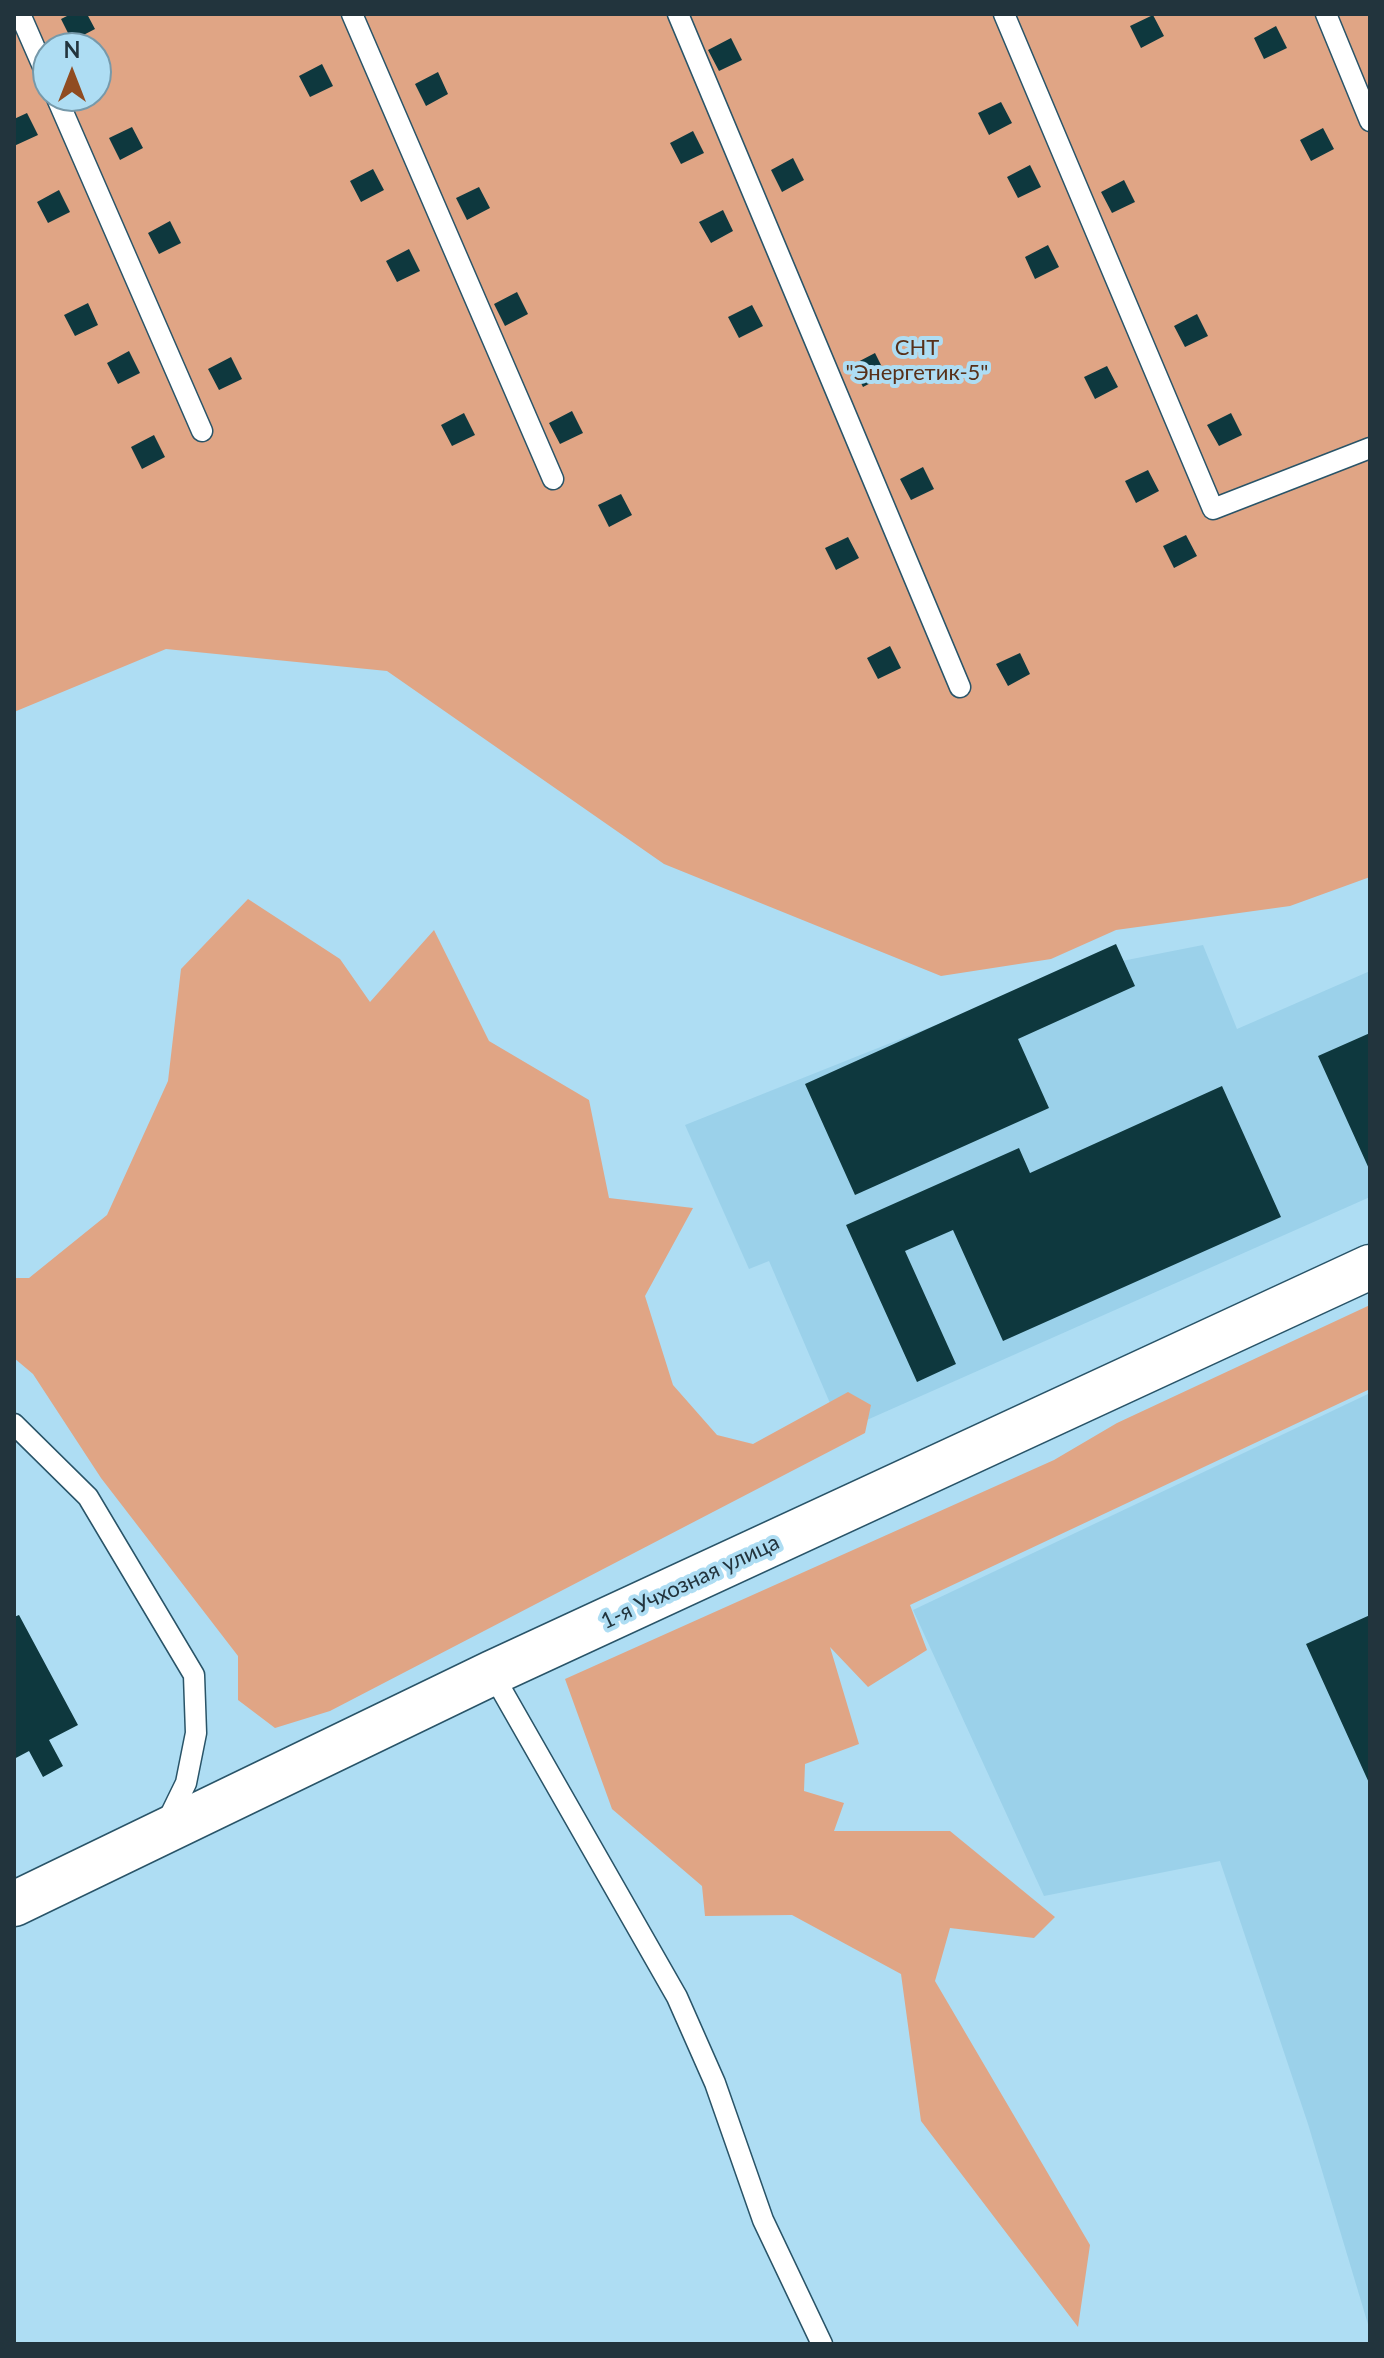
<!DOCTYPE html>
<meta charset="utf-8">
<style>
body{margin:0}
#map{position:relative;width:1384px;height:2358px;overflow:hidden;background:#aeddf3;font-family:Lato,sans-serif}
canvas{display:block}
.frame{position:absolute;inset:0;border:16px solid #22343d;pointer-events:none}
.north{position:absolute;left:32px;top:32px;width:80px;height:80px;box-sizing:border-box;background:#aeddf3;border:2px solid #7699aa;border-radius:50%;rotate:0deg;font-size:22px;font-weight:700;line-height:32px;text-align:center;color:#22343d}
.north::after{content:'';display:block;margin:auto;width:28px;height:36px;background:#904c21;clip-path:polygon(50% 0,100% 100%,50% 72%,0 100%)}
</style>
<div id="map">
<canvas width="1384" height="2358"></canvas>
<div class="frame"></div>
<div class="north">N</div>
</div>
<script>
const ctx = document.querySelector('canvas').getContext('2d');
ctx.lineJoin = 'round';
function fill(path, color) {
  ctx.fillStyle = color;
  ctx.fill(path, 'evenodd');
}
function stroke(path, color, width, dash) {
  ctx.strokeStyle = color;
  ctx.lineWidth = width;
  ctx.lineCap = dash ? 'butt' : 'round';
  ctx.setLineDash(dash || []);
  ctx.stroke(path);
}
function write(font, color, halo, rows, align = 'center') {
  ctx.font = font + ' Lato,sans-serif';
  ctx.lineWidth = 8;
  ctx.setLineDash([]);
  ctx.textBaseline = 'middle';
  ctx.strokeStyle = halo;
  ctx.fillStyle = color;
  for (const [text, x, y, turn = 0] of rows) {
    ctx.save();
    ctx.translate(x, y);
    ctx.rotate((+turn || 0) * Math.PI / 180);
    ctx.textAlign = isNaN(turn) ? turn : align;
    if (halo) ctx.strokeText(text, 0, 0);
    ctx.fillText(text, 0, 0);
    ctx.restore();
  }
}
const built = new Path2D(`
 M 1203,945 L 1237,1029 L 1370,971 L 1370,1197 L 842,1431 L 769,1261 L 749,1269 L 685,1125 L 1071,971 Z
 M 1370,1393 L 1370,2331 L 1308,2124 L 1220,1861 L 1044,1896 L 913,1610 Z`);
const green = new Path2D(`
 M 14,14 L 1370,14 L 1370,877 L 1290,906 L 1116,930 L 1051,959 L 941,976 L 664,864 L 387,671 L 166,649 L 14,712 ZM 48,48 L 96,48 L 96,96 L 48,96 Z
 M 248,899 L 340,959 L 370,1002 L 434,930 L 489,1041 L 589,1100 L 609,1198 L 693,1208 L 645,1296 L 673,1385 L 717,1435 L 753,1444 L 848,1392 L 871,1405 L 865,1433 L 330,1711 L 275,1728 L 238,1700 L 238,1656 L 101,1478 L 33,1374 L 14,1358 L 14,1278 L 29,1278 L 107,1215 L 168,1081 L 181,969 Z
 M 1370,1305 L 1370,1389 L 910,1605 L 927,1650 L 868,1687 L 830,1647 L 859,1744 L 805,1764 L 804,1791 L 844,1803 L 834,1831 L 950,1831 L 1055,1917 L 1034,1938 L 950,1928 L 935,1981 L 1090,2245 L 1078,2327 L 921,2121 L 901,1974 L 792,1915 L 705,1916 L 702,1886 L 612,1809 L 565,1679 L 1054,1460 L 1117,1423 Z`);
const building = new Path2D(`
 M 71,14 L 87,14 L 95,29 L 72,41 L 61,19 Z
 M 1153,15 L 1164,36 L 1141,48 L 1130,26 Z
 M 1276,26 L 1287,48 L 1264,59 L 1254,38 Z
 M 731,38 L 742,60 L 719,71 L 708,50 Z
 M 322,64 L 333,86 L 310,97 L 299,76 Z
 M 438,72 L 448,94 L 426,106 L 415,84 Z
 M 1001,102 L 1012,123 L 989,135 L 978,113 Z
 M 27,113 L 38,135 L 14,146 L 14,119 Z
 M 132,127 L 143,148 L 120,160 L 109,138 Z
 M 1323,128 L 1334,149 L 1311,161 L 1300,140 Z
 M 693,131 L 704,153 L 681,164 L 670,143 Z
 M 793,158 L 804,180 L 782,192 L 771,170 Z
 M 1030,165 L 1041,187 L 1018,198 L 1007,177 Z
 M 373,169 L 384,190 L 361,202 L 350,181 Z
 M 1124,180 L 1135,202 L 1112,213 L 1101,192 Z
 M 479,187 L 490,208 L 467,220 L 456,198 Z
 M 59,190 L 70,212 L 48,223 L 37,202 Z
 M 723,210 L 733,231 L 711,243 L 699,222 Z
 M 170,221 L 181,243 L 159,254 L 148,233 Z
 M 1048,245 L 1059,267 L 1035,279 L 1025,257 Z
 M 409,249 L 420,271 L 397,282 L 386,261 Z
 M 517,292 L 528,314 L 505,326 L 494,304 Z
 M 88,303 L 98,325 L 75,336 L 64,315 Z
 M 752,305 L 763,326 L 739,338 L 728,317 Z
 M 1197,314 L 1208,336 L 1185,347 L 1174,326 Z
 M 129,351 L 140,373 L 118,384 L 107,363 Z
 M 875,353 L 886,375 L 863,387 L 852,365 Z
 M 231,357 L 242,379 L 219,390 L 208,369 Z
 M 1107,366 L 1118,387 L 1095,399 L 1084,377 Z
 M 572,411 L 583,433 L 560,444 L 549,423 Z
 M 464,413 L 475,435 L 452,446 L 441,425 Z
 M 1231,413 L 1242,435 L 1219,446 L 1207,425 Z
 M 154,435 L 165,457 L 142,469 L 131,447 Z
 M 923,467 L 934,489 L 911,500 L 900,479 Z
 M 1148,470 L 1159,491 L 1136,503 L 1125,481 Z
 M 621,494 L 632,515 L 609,527 L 598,505 Z
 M 1186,535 L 1197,556 L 1174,568 L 1163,546 Z
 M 848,537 L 859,558 L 836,570 L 825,548 Z
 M 890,646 L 901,668 L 878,679 L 867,658 Z
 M 1020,653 L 1030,674 L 1008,686 L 996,664 Z
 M 1116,944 L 1135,986 L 1018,1039 L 1049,1108 L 855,1195 L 805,1084 Z
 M 1370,1033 L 1370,1171 L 1318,1056 Z
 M 1222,1086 L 1281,1217 L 1003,1341 L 953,1230 L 905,1251 L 956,1364 L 917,1382 L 846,1225 L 1019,1148 L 1030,1173 Z
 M 19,1615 L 78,1725 L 49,1740 L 63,1766 L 43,1777 L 29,1751 L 14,1759 L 14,1617 Z
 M 1370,1615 L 1370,1785 L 1306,1644 Z`);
const lane = new Path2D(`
 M 20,14 L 48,78
 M 352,14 L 553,479
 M 678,14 L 960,687
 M 1004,14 L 1213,509 L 1370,448
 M 1326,14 L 1370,121
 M 56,96 L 202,431
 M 14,1424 L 88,1497 L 194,1675 L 196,1733 L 186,1783 L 165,1826
 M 492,1673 L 677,1997 L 715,2083 L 763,2220 L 822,2344`);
const secondary = new Path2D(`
 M 14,1904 L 492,1673 L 1370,1267`);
const parkNames = [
 ["СНТ",917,348],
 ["\"Энергетик-5\"",917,373]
];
const streetNames = [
 ["1-я Учхозная улица",690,1582,-25]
];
fill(built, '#9bd1ea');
fill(green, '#e0a585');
fill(building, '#0e383e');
stroke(lane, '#295468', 23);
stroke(secondary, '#295468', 47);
stroke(lane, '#fff', 20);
stroke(secondary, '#fff', 44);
write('22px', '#573019', '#aeddf3', parkNames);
write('22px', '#22343d', '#aeddf3', streetNames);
</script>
